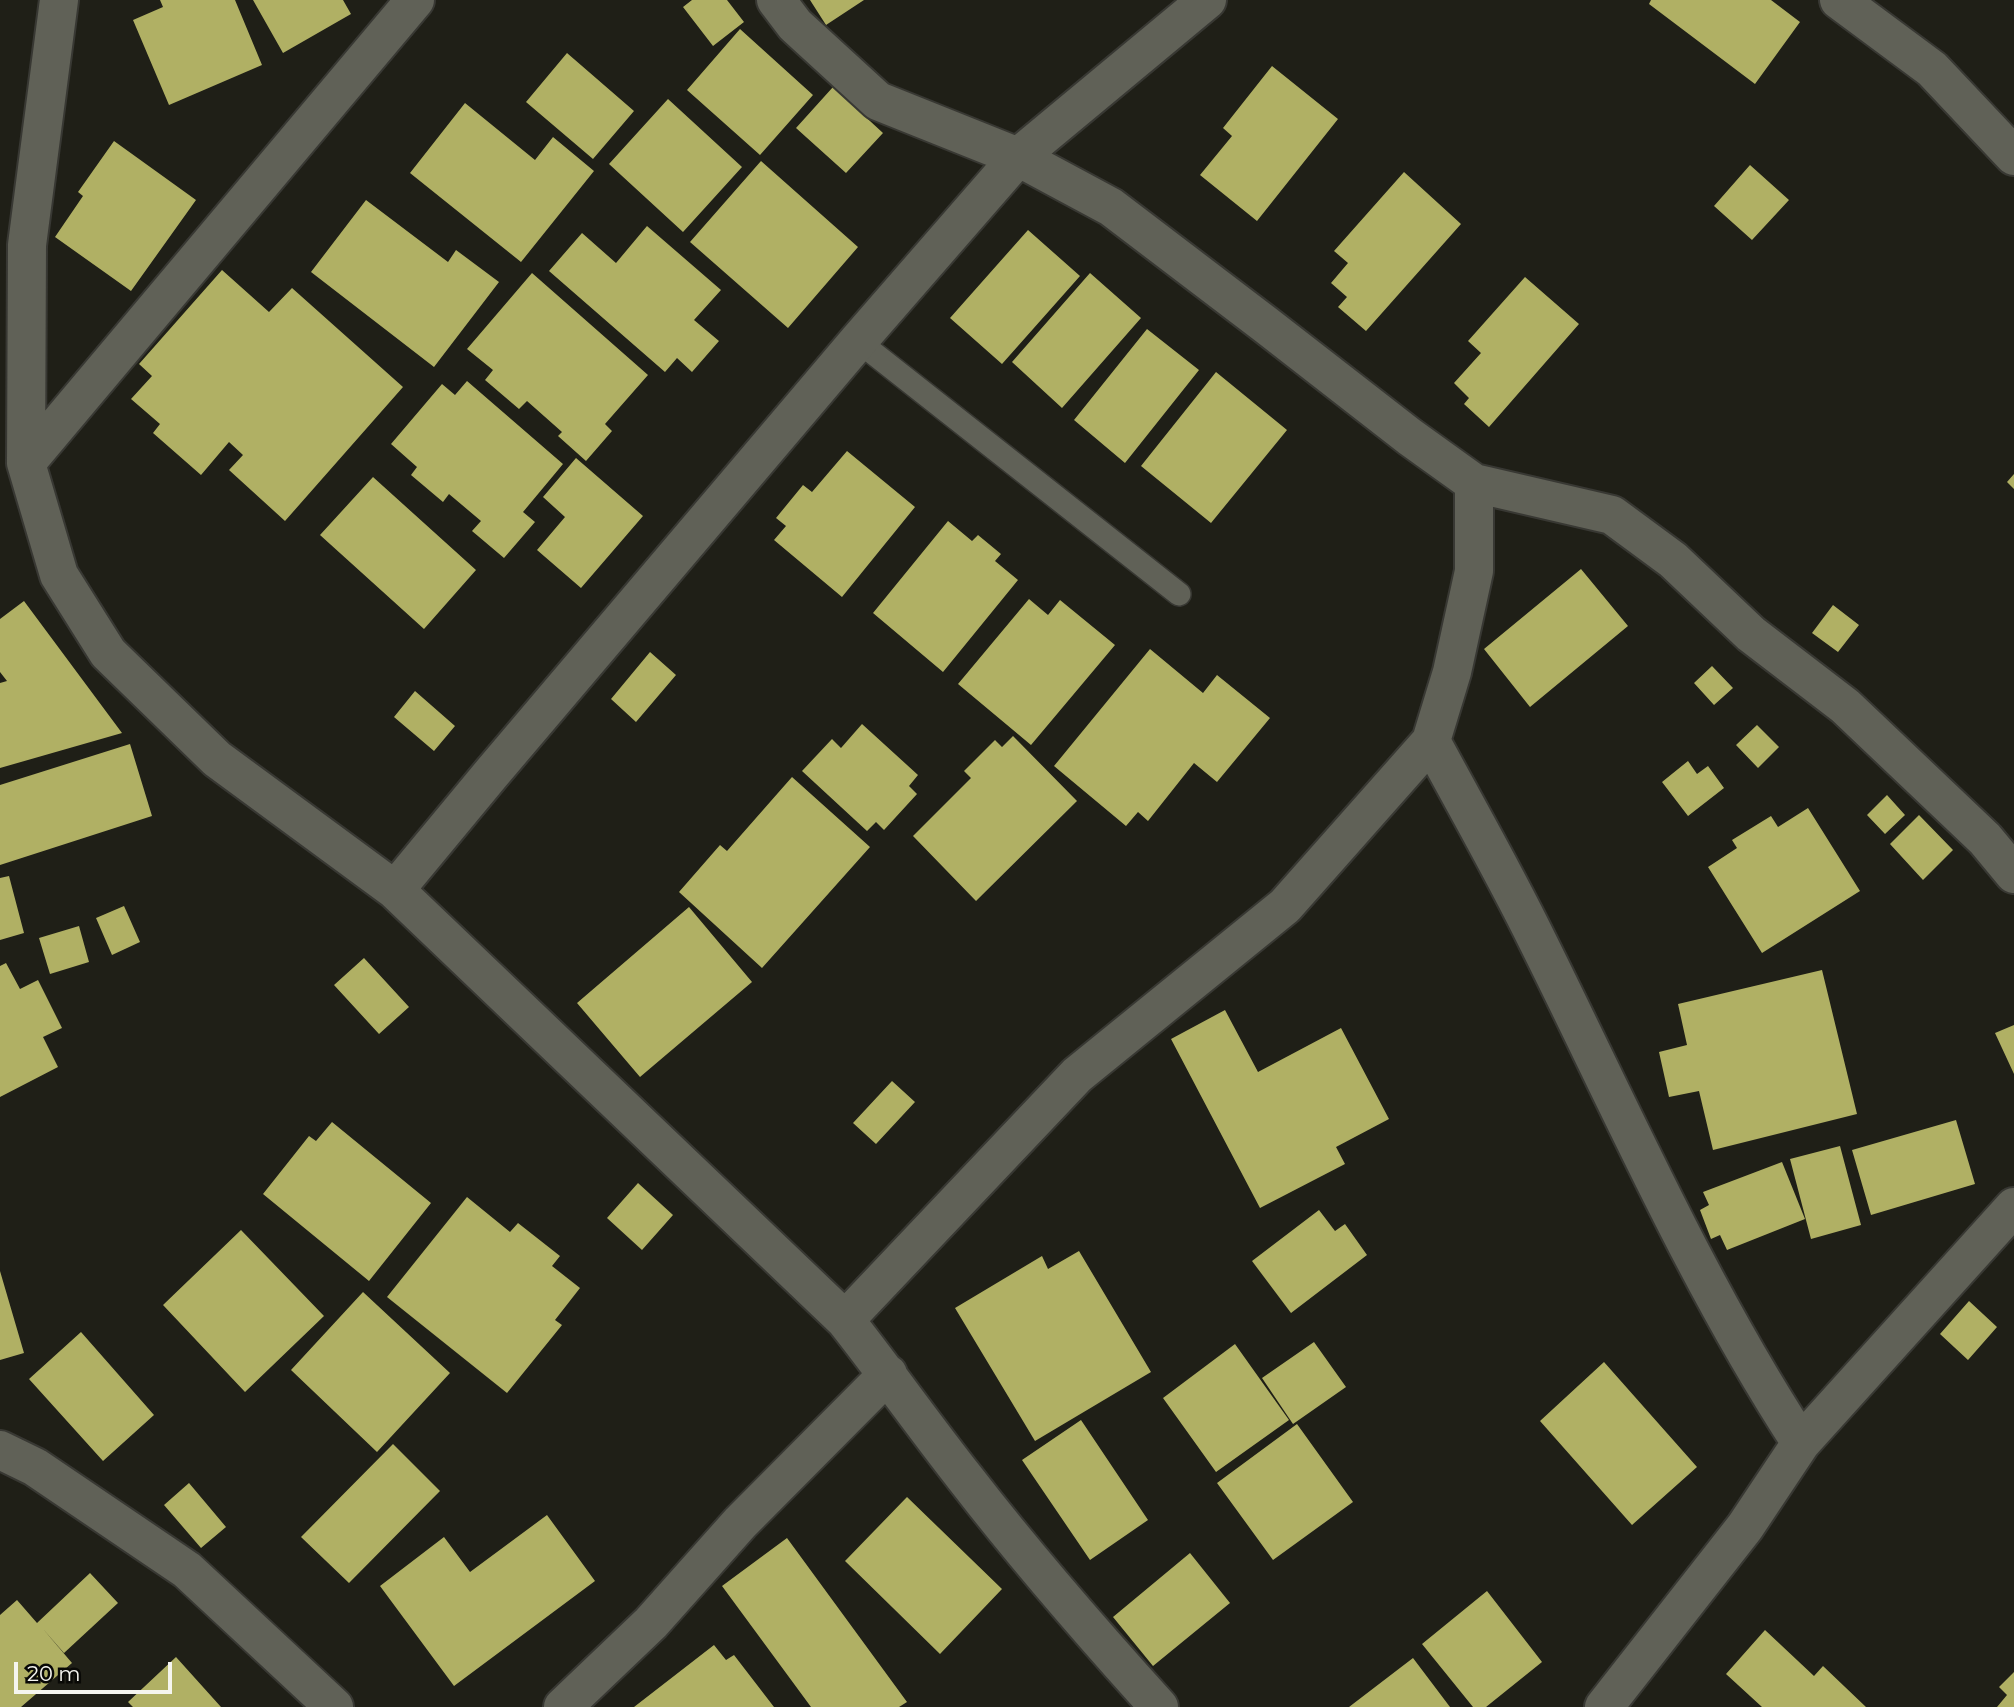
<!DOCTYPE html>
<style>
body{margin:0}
#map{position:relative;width:2014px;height:1707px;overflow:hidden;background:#1f1f17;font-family:Montserrat,sans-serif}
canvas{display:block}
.scale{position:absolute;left:14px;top:1662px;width:158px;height:32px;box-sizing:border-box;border:4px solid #f5f5ef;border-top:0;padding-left:9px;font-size:21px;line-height:24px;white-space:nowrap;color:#f5f5ef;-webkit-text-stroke:5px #090906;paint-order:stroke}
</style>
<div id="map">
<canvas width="2014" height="1707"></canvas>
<div class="scale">20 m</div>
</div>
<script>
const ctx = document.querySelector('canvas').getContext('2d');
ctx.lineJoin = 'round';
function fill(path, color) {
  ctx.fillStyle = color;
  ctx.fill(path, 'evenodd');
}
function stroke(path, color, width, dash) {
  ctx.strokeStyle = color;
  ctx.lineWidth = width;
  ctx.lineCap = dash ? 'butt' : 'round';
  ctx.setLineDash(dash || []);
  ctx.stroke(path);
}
const building = new Path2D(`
 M 160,0 L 235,0 L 262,65 L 169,105 L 133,20 L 163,7 Z
 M 253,0 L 343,0 L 351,14 L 283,53 Z
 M 692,0 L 727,0 L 744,22 L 713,46 L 683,7 Z
 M 810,0 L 864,0 L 826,25 Z
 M 1651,0 L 1771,0 L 1800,22 L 1755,84 L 1649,4 Z
 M 740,29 L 813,95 L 760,155 L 687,90 Z
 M 567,53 L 634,111 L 593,159 L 526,102 Z
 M 1272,66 L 1338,119 L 1257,221 L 1200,175 L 1232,136 L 1223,128 Z
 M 833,87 L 883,133 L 846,173 L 796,128 Z
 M 668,99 L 742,167 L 683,232 L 609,164 Z
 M 465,103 L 535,160 L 553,137 L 594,171 L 521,262 L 410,173 Z
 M 114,141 L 196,200 L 131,291 L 55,237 L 83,196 L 78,192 Z
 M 761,161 L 858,247 L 788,328 L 690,242 Z
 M 1750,165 L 1789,200 L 1752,240 L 1714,206 Z
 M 1404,172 L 1461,224 L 1366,331 L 1338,307 L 1347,297 L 1331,283 L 1348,263 L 1334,251 Z
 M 366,200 L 448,262 L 456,250 L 499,282 L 434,367 L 311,272 Z
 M 647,226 L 721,290 L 694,320 L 719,341 L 692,372 L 677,358 L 665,372 L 549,271 L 582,233 L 616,263 Z
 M 1028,230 L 1080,276 L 1002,364 L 950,318 Z
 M 222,270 L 269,312 L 292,288 L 403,387 L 285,521 L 229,470 L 243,455 L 229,442 L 201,475 L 153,433 L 160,424 L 131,399 L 152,376 L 139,364 Z
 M 532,273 L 648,375 L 605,424 L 612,431 L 586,461 L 558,436 L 562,432 L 527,401 L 519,409 L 485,380 L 493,370 L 467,349 Z
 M 1090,273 L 1141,318 L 1062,408 L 1012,362 Z
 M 1525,277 L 1579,324 L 1489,427 L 1464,404 L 1469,398 L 1454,383 L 1481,353 L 1468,341 Z
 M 1147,329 L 1199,370 L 1125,463 L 1074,420 Z
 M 1216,372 L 1287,430 L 1211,523 L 1141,466 Z
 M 467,381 L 563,464 L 523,512 L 535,522 L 504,558 L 472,531 L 481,521 L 449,494 L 443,502 L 411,475 L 417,467 L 391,444 L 442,384 L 455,395 Z
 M 847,451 L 915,507 L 842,597 L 774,540 L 786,526 L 776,518 L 803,485 L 812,492 Z
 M 576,458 L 643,516 L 581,588 L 537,550 L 565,517 L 543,497 Z
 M 2014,474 L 2014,489 L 2007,482 Z
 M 373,477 L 476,570 L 424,629 L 320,535 Z
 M 948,521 L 972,541 L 978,535 L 1001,554 L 995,561 L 1018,580 L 943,672 L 873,613 Z
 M 1581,569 L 1628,626 L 1530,707 L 1484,649 Z
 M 1029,599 L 1048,615 L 1060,600 L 1115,645 L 1031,745 L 958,684 Z
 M 24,601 L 122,733 L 0,768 L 0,683 L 7,681 L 0,672 L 0,619 Z
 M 1833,605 L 1859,625 L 1838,652 L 1812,633 Z
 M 1150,649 L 1203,693 L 1217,675 L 1270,718 L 1217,782 L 1194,763 L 1148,821 L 1138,812 L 1126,826 L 1054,766 Z
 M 650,652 L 676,675 L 636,722 L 611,699 Z
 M 1712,666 L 1733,688 L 1714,705 L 1694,683 Z
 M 415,691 L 455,726 L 434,751 L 394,717 Z
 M 862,724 L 918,775 L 909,786 L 917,794 L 884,830 L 876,822 L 867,831 L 802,771 L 832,739 L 841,748 Z
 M 1757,725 L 1779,747 L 1758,768 L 1736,745 Z
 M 1013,736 L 1077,801 L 976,901 L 913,836 L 971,778 L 964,771 L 995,740 L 1002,747 Z
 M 130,744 L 152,816 L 0,865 L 0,785 Z
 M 1688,761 L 1697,774 L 1708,766 L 1724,788 L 1688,816 L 1662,782 Z
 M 792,777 L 870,847 L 762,968 L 679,892 L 720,845 L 727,851 Z
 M 1887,795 L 1905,815 L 1885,834 L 1867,815 Z
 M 1808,808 L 1860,891 L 1762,953 L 1708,867 L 1737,848 L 1732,840 L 1771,816 L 1778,827 Z
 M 1919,815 L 1953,850 L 1923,880 L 1890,844 Z
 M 9,876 L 24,933 L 0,940 L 0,878 Z
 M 124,906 L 140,942 L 112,955 L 96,918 Z
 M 689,907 L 752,982 L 640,1077 L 577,1003 Z
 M 79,926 L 89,962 L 50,974 L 39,938 Z
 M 364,958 L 409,1007 L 379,1034 L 334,985 Z
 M 6,963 L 20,989 L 38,980 L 62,1028 L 43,1037 L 58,1067 L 0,1097 L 0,966 Z
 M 1822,970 L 1857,1114 L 1713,1150 L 1699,1091 L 1669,1097 L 1659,1052 L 1687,1045 L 1678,1004 Z
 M 1225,1010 L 1258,1072 L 1341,1028 L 1389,1119 L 1336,1147 L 1345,1164 L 1260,1208 L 1171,1039 Z
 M 2014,1025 L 2014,1074 L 1995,1033 Z
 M 892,1081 L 915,1102 L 876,1144 L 853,1123 Z
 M 1956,1120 L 1975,1184 L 1871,1215 L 1852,1150 Z
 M 332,1122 L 431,1203 L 369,1281 L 263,1194 L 309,1136 L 316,1141 Z
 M 1840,1146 L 1861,1225 L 1811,1239 L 1790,1159 Z
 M 1782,1162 L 1805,1219 L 1727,1250 L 1720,1235 L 1711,1239 L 1700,1210 L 1709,1205 L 1703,1192 Z
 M 638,1183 L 673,1215 L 642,1250 L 607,1218 Z
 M 467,1197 L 510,1232 L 518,1223 L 560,1256 L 552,1266 L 580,1288 L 555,1320 L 562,1325 L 507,1393 L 387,1297 Z
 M 1319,1210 L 1335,1231 L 1345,1224 L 1367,1255 L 1291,1313 L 1252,1261 Z
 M 241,1230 L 324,1316 L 245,1392 L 163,1305 Z
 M 1079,1251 L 1151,1372 L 1035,1441 L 955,1308 L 1042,1256 L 1048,1269 Z
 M 0,1271 L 24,1353 L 0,1360 Z
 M 363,1292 L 450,1373 L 377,1452 L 291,1370 Z
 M 1969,1301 L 1997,1327 L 1968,1360 L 1940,1334 Z
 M 81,1332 L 154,1415 L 103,1461 L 29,1379 Z
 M 1314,1342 L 1346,1387 L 1293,1424 L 1262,1378 Z
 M 1235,1344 L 1289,1420 L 1216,1472 L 1163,1398 Z
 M 1604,1362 L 1697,1467 L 1632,1525 L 1540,1421 Z
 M 1081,1420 L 1148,1520 L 1090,1560 L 1022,1460 Z
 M 1297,1424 L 1353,1502 L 1273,1560 L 1217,1483 Z
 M 393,1444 L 440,1491 L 349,1583 L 301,1537 Z
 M 189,1483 L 226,1527 L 201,1548 L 164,1505 Z
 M 907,1497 L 1002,1589 L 940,1654 L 845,1561 Z
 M 547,1515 L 595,1581 L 454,1686 L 380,1586 L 444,1537 L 470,1572 Z
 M 787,1538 L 907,1702 L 899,1707 L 811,1707 L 722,1586 Z
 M 1190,1553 L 1230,1603 L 1153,1666 L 1113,1617 Z
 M 90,1573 L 118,1603 L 64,1653 L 43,1629 L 72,1663 L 21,1707 L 0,1707 L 0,1615 L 17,1600 L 37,1623 Z
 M 1487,1591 L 1542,1662 L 1486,1707 L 1473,1707 L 1422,1644 Z
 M 1765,1630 L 1814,1676 L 1823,1666 L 1866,1707 L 1762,1707 L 1726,1674 Z
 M 714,1645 L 726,1660 L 734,1655 L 774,1707 L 634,1707 Z
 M 176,1657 L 221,1707 L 133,1707 L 128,1702 Z
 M 1413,1658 L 1450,1707 L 1349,1707 Z
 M 2014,1672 L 2014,1707 L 1997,1707 L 2007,1695 L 1999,1687 Z`);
const lane = new Path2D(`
 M 858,341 L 1179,594`);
const street = new Path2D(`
 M 59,0 L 27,245 L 26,463 L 59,575 L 108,653 L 217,759 L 395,890 L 845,1320 C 886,1372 924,1426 965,1478 C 1026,1557 1092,1633 1159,1707
 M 776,0 L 795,25 L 878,101 L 1018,157 L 1111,207 L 1266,325 L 1410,437 L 1474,483 L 1612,515 L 1673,560 L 1751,634 L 1845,706 L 1985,839 L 2014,874
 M 1839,0 L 1932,69 L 2014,156
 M 26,463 L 415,0
 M 1431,741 C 1467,808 1505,874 1538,942 C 1622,1111 1698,1285 1801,1443
 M 395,890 L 491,774 L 858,341 L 1018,157 L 1207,0
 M 845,1320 L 1077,1075 L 1285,906 L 1431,741 L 1452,672 L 1474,571 L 1474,483
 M 0,1450 L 35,1467 L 187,1570 L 334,1707
 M 563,1707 L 651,1623 L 740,1523 L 888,1374
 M 1604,1707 L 1745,1527 L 1801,1443 L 2014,1207`);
fill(building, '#b0b064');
stroke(lane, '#383833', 26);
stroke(street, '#383833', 42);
stroke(lane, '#606157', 23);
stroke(street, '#606157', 38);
</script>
